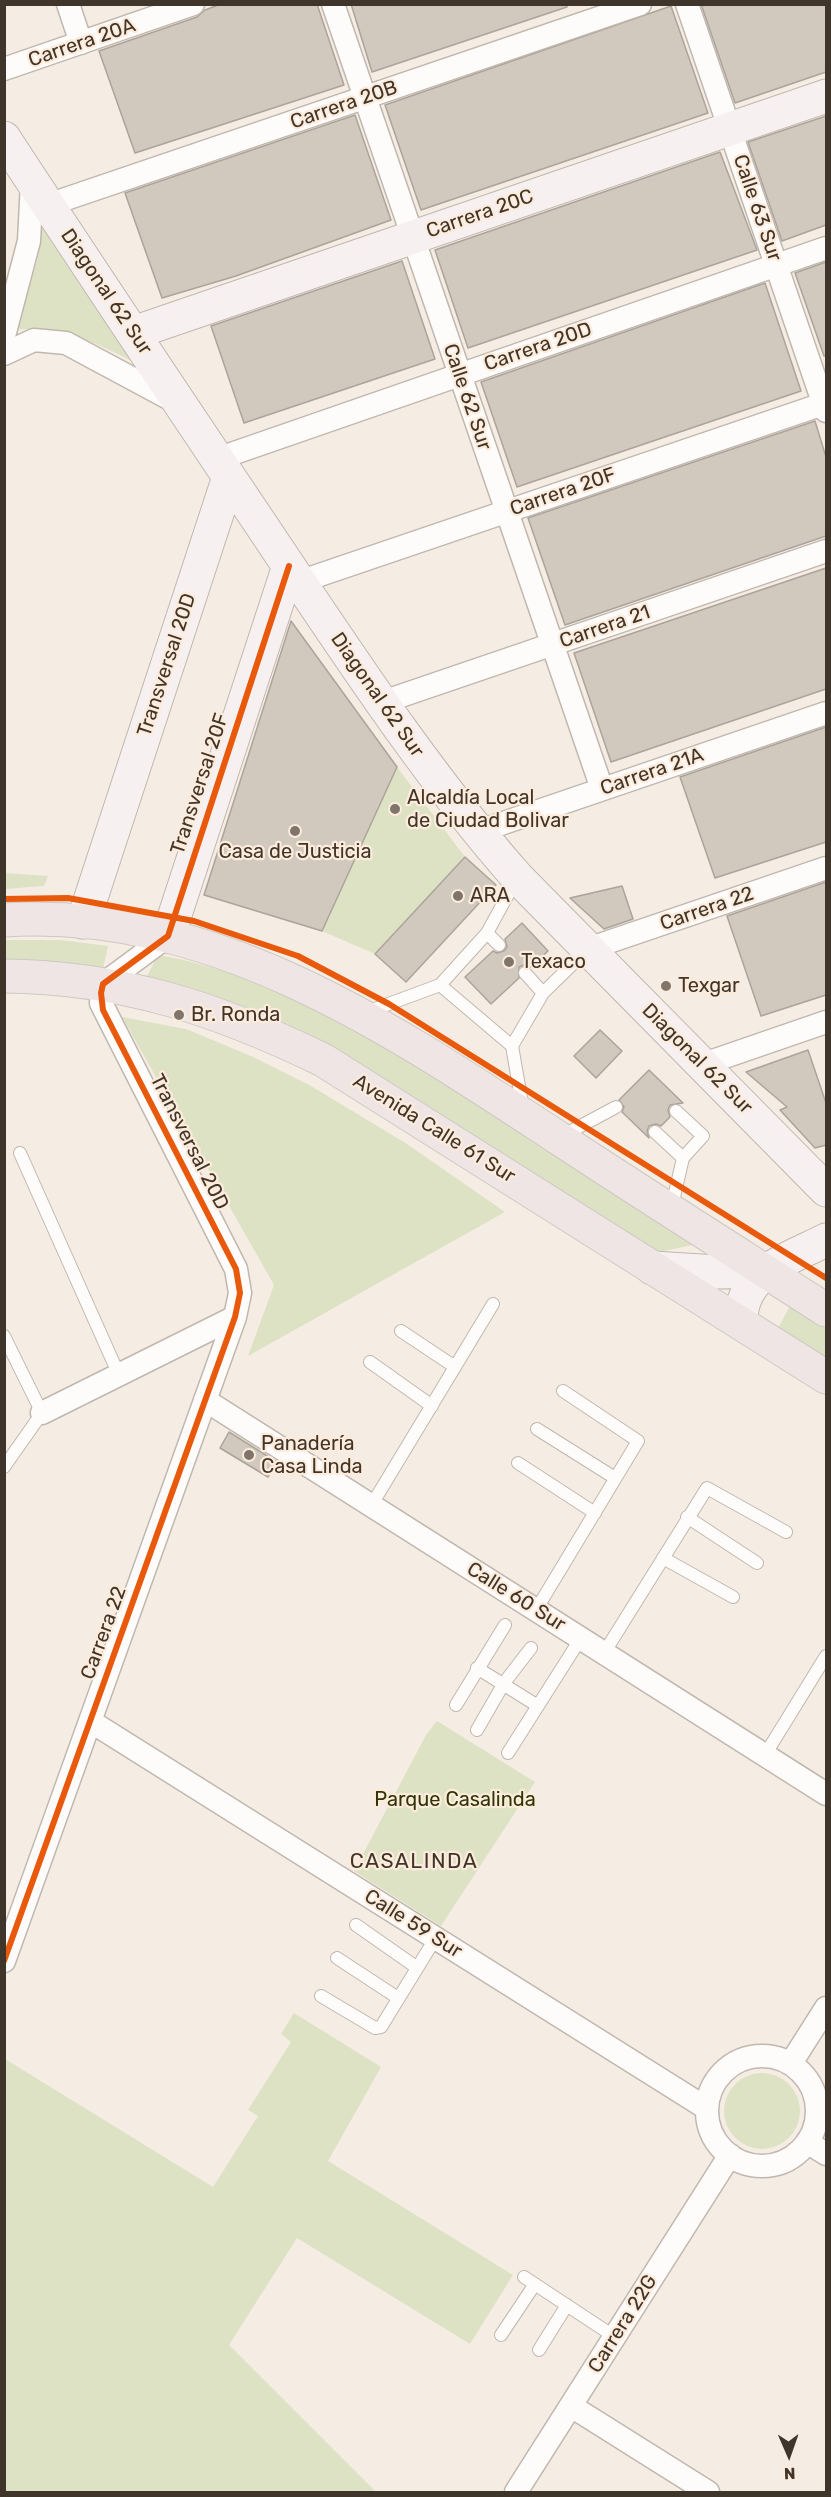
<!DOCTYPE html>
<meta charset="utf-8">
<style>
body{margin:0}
#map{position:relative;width:831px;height:2497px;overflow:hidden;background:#f5ece3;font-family:Rubik,sans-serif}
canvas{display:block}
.frame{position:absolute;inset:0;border:6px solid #40352a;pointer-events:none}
.north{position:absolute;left:759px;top:2425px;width:60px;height:60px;-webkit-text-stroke:4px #fdebdb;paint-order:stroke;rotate:178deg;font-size:16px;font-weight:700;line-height:24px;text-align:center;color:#40352a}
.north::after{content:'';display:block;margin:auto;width:21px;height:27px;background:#40352a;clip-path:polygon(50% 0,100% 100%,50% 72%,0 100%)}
</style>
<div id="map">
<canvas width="831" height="2497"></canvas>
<div class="frame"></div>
<div class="north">N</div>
</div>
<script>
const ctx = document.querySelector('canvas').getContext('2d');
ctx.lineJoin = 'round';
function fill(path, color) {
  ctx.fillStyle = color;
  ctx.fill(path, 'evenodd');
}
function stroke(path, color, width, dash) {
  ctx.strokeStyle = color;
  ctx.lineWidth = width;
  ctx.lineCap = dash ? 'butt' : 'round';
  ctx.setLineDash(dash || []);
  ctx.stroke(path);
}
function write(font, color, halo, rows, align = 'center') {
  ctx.font = font + ' Rubik,sans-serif';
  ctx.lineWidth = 4.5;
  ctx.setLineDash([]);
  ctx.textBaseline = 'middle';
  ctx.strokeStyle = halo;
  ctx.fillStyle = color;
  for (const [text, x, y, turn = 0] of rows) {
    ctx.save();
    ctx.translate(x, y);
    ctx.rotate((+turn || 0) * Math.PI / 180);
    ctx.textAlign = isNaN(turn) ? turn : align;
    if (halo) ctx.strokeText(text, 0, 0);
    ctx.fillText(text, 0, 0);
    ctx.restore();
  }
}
const green = new Path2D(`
 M 43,215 L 141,366 C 93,341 73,331 17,329 L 38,258 Z
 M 397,767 L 465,857 L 375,954 L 322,931 Z
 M 5,873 L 48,876 L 44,886 L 5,889 Z
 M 4,940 L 61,940 L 108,946 L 102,973 L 5,963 Z
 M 158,955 C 277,975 382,1044 482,1108 C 554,1153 626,1199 698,1244 L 654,1253 L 211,997 L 147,976 Z
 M 122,1017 L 186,1029 L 251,1056 L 311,1086 L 407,1144 L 505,1212 L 248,1356 L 274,1285 Z
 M 790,1306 L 826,1329 L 826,1361 L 777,1330 Z
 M 437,1721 L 535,1782 L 441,1926 L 354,1871 L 426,1735 Z
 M 294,2013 L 381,2067 L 328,2161 L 513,2275 L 470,2344 L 297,2238 L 229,2345 L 376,2492 L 5,2492 L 5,2059 L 213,2187 L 258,2116 L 248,2110 L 291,2042 L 281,2034 Z
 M724 2111a38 38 0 1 1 76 0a38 38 0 1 1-76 0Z`);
const building = new Path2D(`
 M 221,4 L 317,4 L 344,85 L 135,153 L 99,51 L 197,17 L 205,10 Z
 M 351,4 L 567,4 L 567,7 L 372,72 Z
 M 701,4 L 826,4 L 826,72 L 735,103 Z
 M 671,6 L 708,113 L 421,210 L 385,105 Z
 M 355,115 L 391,220 L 236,276 L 162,298 L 125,193 Z
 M 826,116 L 826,225 L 782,241 L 748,142 Z
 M 720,152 L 757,250 L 468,348 L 435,250 Z
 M 402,261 L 435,359 L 244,423 L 211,326 Z
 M 826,262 L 826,356 L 824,356 L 795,273 Z
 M 765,283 L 801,391 L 517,487 L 481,382 Z
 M 815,421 L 826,457 L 826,536 L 565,625 L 528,518 Z
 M 826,568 L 826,689 L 611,762 L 574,653 Z
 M 291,621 L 397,767 L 322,931 L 204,895 Z
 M 826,727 L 826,842 L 715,878 L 680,777 Z
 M 465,857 L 496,885 L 406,982 L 375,954 Z
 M 826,882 L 826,995 L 761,1016 L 727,916 Z
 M 622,886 L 633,919 L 604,929 L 570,898 Z
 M 522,923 L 548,951 L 531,967 L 524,965 L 519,967 L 519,978 L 491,1004 L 465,977 L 493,951 L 497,953 L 504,951 L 507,947 L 505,939 Z
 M 600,1030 L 622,1051 L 596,1078 L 574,1056 Z
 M 808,1050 L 826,1103 L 826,1145 L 815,1148 L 780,1110 L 787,1107 L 746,1072 Z
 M 649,1070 L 683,1103 L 670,1105 L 668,1110 L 670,1117 L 661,1126 L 656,1124 L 649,1126 L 647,1131 L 649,1138 L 622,1112 L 624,1107 L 619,1100 Z
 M 229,1432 L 277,1462 L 268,1477 L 220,1448 Z`);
const lane = new Path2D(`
 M 487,933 L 499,945
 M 525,973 L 543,993
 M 440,985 L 512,1046
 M 367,1012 L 440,985 L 487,933 L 517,878
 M 523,1109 L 512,1046 L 543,993 L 587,950
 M 655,1132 L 683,1158 L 703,1136 L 676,1111
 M 562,1136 L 616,1107
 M 20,1153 L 119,1375
 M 671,1210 L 683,1158
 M 401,1331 L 455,1367
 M 4,1336 L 42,1413 L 4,1467
 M 370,1362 L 432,1406
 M 537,1429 L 615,1478
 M 518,1463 L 595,1513
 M 371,1506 L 493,1304
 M 687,1517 L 757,1563
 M 663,1558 L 733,1597
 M 536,1610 L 638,1441 L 563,1391
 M 604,1653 L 707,1488 L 786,1532
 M 477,1668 L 538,1706
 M 456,1705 L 505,1625
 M 477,1730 L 504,1683 L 531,1648
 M 508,1753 L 581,1638
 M 765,1755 L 826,1656
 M 356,1925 L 416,1967
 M 337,1958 L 398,1998
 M 321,1996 L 375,2028 L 381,2027 L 435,1939
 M 524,2277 L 615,2337
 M 501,2335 L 535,2284
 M 539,2350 L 567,2305`);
const street = new Path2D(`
 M 68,4 L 81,43
 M 333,4 L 602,789
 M 687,4 L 826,411
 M 4,69 L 193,4
 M 48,205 L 640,4
 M 4,336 L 29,241 L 32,182
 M 4,354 L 34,340 L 66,343 L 176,402
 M 217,459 L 826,248
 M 299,582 L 826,403
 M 383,702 L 826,551
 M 477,832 L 826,713
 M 588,949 L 826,868
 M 701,1065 L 826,1022
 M 205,1400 L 826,1794
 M 42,1413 L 235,1317
 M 90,1721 L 706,2108
 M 4,1961 L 235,1317 L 240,1293 L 236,1269 L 101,1003 L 103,984 L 168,936
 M707 2111a55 55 0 1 1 110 0a55 55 0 1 1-110 0Z
 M 791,2063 L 826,2008
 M 807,2142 L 826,2154
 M 571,2406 L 708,2492
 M 516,2492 L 730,2155`);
const secondary = new Path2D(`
 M 4,138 C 94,276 185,411 276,547 C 352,660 427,775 517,877 L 826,1190
 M 133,333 L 826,96
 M 83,922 L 229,477
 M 168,936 L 289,566
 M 652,1268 L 718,1272 L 765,1271
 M 741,1323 C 739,1273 789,1259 826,1240`);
const primary = new Path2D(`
 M 4,920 C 215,907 392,1029 560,1139 C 648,1197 737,1253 826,1310
 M 4,976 C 122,977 218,1009 323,1060 L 826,1377`);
const cycleway = new Path2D(`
 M 4,899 L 68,898 L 194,921 L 298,956 L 389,1004 L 826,1278
 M 4,1961 L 235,1317 L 240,1293 L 236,1269 L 103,1010 L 101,993 L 103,984 L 168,936 L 289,566`);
const markers = [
 [395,809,6,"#7f756b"],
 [295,831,6,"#7f756b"],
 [458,896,6,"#7f756b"],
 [509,962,6,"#7f756b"],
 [666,986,6,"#7f756b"],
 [179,1015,6,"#7f756b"],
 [249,1455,6,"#7f756b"]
];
const streetNames = [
 ["Carrera 20A",82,43,-19],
 ["Carrera 20B",344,105,-19],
 ["Calle 63 Sur",757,208,71],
 ["Carrera 20C",480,214,-19],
 ["Diagonal 62 Sur",106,292,56],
 ["Carrera 20D",538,347,-19],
 ["Calle 62 Sur",467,397,71],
 ["Carrera 20F",563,492,-19],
 ["Carrera 21",605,627,-19],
 ["Transversal 20D",167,665,-72],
 ["Diagonal 62 Sur",377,695,55],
 ["Carrera 21A",652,772,-19],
 ["Transversal 20F",200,784,-72],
 ["Carrera 22",707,909,-19],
 ["Diagonal 62 Sur",697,1059,45],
 ["Avenida Calle 61 Sur",434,1129,32],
 ["Transversal 20D",189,1142,63],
 ["Calle 60 Sur",516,1597,32],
 ["Carrera 22",104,1633,-70],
 ["Calle 59 Sur",413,1924,32],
 ["Carrera 22G",623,2324,-58]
];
const poiNames = [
 ["Alcaldía Local",407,798],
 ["de Ciudad Bolivar",407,821],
 ["Casa de Justicia",295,852,"center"],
 ["ARA",470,896],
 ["Texaco",521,962],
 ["Texgar",678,986],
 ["Br. Ronda",191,1015],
 ["Panadería",261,1444],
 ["Casa Linda",261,1467]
];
const parkNames = [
 ["Parque Casalinda",455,1800]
];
const neighbourhoodNames = [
 ["CASALINDA",414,1862]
];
fill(green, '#dee2c4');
fill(building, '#d1c8be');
stroke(building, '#aca49b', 1.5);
stroke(lane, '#c0b7ae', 14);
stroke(street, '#c0b7ae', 25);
stroke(secondary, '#c0b7ae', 35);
stroke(primary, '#cdc8c2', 35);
stroke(lane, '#fefcfb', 12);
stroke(street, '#fefcfb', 22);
stroke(secondary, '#f7f0f0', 33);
stroke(primary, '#f0e5e5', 33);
stroke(cycleway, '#e8590c', 6);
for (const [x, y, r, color] of markers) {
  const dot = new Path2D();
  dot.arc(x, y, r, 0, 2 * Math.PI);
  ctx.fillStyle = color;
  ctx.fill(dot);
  stroke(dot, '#fdebdb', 2);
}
write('20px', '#40352a', '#fdebdb', streetNames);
write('20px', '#40352a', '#fdebdb', poiNames, 'left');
write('20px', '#2d3505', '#fdebdb', parkNames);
ctx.letterSpacing = '1.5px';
write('21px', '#40352a', '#fdebdb', neighbourhoodNames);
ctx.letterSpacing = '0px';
</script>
